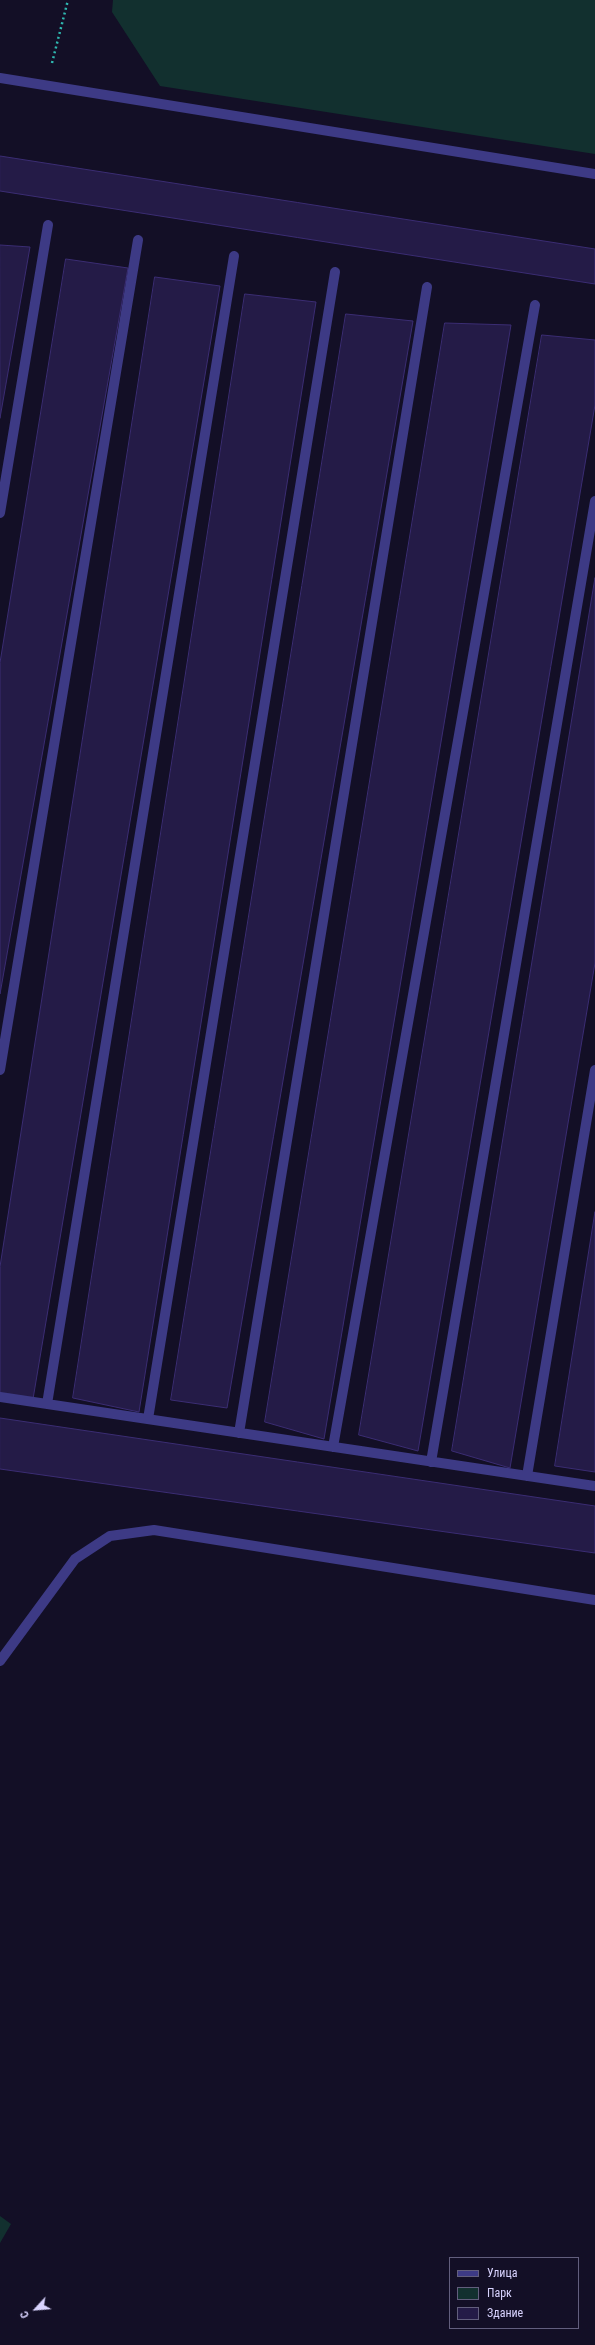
<!DOCTYPE html>
<meta charset="utf-8">
<style>
body{margin:0}
#map{position:relative;width:595px;height:2345px;overflow:hidden;background:#130f26;font-family:"Roboto Condensed",sans-serif}
canvas{display:block}
.legend{position:absolute;left:449px;top:2257px;width:130px;height:72px;box-sizing:border-box;background:#130f26;border:1px solid #625e7d;margin:0;padding:5px 7px;list-style:none;font-size:12px;color:#d9d4ff}
.legend li{display:flex;align-items:center;gap:8px;height:20px}
.legend b{width:20px;border:1px solid #625e7d}
.north{position:absolute;left:16px;top:2289px;width:40px;height:40px;-webkit-text-stroke:3px #130f26;paint-order:stroke;rotate:244deg;font-size:11px;font-weight:700;line-height:16px;text-align:center;color:#d9d4ff}
.north::after{content:'';display:block;margin:auto;width:14px;height:18px;background:#d9d4ff;clip-path:polygon(50% 0,100% 100%,50% 72%,0 100%)}
</style>
<div id="map">
<canvas width="595" height="2345"></canvas>
<ul class="legend">
<li><b style="height:5px;background:#3d3a85"></b>Улица</li>
<li><b style="height:11px;background:#12302f"></b>Парк</li>
<li><b style="height:11px;background:#241b47"></b>Здание</li>
</ul>
<div class="north">С</div>
</div>
<script>
const ctx = document.querySelector('canvas').getContext('2d');
ctx.lineJoin = 'round';
function fill(path, color) {
  ctx.fillStyle = color;
  ctx.fill(path, 'evenodd');
}
function stroke(path, color, width, dash) {
  ctx.strokeStyle = color;
  ctx.lineWidth = width;
  ctx.lineCap = dash ? 'butt' : 'round';
  ctx.setLineDash(dash || []);
  ctx.stroke(path);
}
const green = new Path2D(`
 M 113,0 L 595,0 L 595,154 L 160,86 L 112,12 Z
 M 0,2216 L 11,2224 L 0,2243 Z`);
const building = new Path2D(`
 M 0,156 L 595,249 L 595,284 L 0,191 Z
 M 0,245 L 30,247 L 0,418 Z
 M 66,259 L 128,268 L 0,994 L 0,663 Z
 M 155,277 L 220,286 L 33,1399 L 0,1394 L 0,1267 Z
 M 245,294 L 316,302 L 139,1412 L 73,1398 Z
 M 346,314 L 413,321 L 227,1408 L 171,1400 Z
 M 445,323 L 511,325 L 324,1439 L 265,1422 Z
 M 542,335 L 595,340 L 595,405 L 418,1451 L 359,1435 Z
 M 595,578 L 595,963 L 510,1468 L 452,1451 Z
 M 595,1212 L 595,1472 L 555,1466 Z
 M 0,1418 L 595,1506 L 595,1553 L 0,1469 Z`);
const path = new Path2D(`
 M 52,63 L 68,0`);
const lane = new Path2D(`
 M 0,513 L 48,225
 M 0,1070 L 138,240
 M 0,1397 L 595,1486
 M 47,1404 L 234,256
 M 148,1419 L 335,272
 M 239,1433 L 427,287
 M 333,1447 L 535,305
 M 431,1462 L 595,501
 M 527,1476 L 595,1070
 M 0,1661 L 75,1559 L 110,1536 L 154,1530 L 595,1600`);
const street = new Path2D(`
 M 0,78 L 595,174`);
fill(green, '#12302f');
fill(building, '#241b47');
stroke(building, '#3b2d73', 1);
stroke(path, '#2fb8b0', 2.5, [2, 3]);
stroke(lane, '#3d3a85', 10);
stroke(street, '#3d3a85', 10);
</script>
